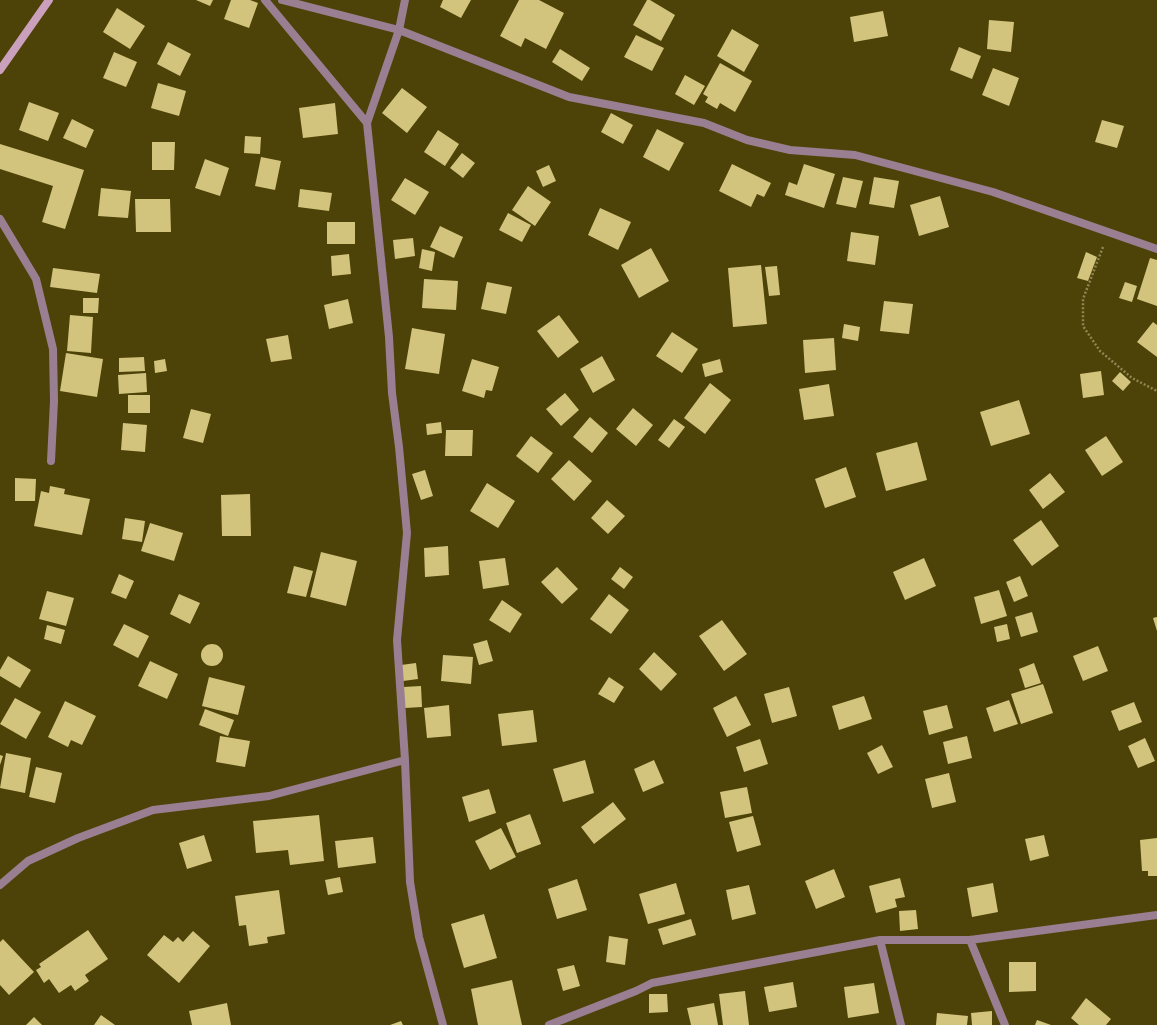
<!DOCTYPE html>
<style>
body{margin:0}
canvas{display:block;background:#4d4207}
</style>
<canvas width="1157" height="1025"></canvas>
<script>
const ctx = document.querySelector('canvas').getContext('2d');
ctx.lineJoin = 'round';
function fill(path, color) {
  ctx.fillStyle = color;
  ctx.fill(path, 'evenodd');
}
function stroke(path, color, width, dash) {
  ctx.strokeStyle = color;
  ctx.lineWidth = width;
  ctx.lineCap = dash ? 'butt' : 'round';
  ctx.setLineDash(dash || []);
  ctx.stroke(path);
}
const building = new Path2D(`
 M 196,0 L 213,0 L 210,6 Z
 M 231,0 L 250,0 L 258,3 L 249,28 L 224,19 Z
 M 443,0 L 471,0 L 461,18 L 440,7 Z
 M 519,0 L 539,0 L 564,13 L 546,49 L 525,38 L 521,47 L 500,36 Z
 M 647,0 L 650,0 L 675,15 L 661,41 L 633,25 Z
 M 117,8 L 145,26 L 130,49 L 103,32 Z
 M 883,11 L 888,36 L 854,42 L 850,17 Z
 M 989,20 L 1014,22 L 1011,52 L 987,49 Z
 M 732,29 L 759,45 L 744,72 L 717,56 Z
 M 636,35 L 664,48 L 652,71 L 624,57 Z
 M 168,42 L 191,54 L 180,76 L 157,64 Z
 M 959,47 L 981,56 L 972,79 L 950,70 Z
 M 560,49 L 590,68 L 582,81 L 552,62 Z
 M 114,52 L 137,62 L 126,87 L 103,78 Z
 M 720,63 L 752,81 L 735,112 L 720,103 L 717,109 L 705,102 L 708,97 L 703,94 Z
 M 993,68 L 1019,78 L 1009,106 L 982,95 Z
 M 685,75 L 705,86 L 694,105 L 675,94 Z
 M 158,83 L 186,91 L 179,116 L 151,108 Z
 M 402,88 L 427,107 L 407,133 L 382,113 Z
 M 29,102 L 59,113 L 48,141 L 19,130 Z
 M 335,103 L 338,134 L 303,138 L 299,108 Z
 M 611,113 L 633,125 L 623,144 L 601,132 Z
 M 72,119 L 94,130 L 86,148 L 63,138 Z
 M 1102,120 L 1124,126 L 1117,148 L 1095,142 Z
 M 657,129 L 684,143 L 669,171 L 643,157 Z
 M 438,130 L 459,144 L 445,166 L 424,152 Z
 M 245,136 L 261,137 L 260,154 L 244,153 Z
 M 152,142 L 175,142 L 174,170 L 152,170 Z
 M 0,144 L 84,170 L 65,229 L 42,222 L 53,186 L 0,169 Z
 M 462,153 L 475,163 L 463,178 L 450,168 Z
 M 261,157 L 281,161 L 275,190 L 255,186 Z
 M 205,159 L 229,168 L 220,196 L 195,188 Z
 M 732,164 L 771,183 L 764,197 L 757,194 L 751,207 L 719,191 Z
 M 804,164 L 835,174 L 824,208 L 785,195 L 789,182 L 797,185 Z
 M 549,165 L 556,181 L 543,187 L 536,171 Z
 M 843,177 L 863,181 L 856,208 L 836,204 Z
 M 874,177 L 899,181 L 894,208 L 869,204 Z
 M 405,178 L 429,192 L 415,215 L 391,200 Z
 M 528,186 L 551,202 L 535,226 L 512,210 Z
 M 101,188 L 131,191 L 128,218 L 98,216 Z
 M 300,189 L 332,193 L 329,211 L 298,207 Z
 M 940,196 L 949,227 L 919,236 L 910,205 Z
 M 135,199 L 170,199 L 171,232 L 136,232 Z
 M 600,208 L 631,222 L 618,250 L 588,235 Z
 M 508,213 L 531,225 L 522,242 L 499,230 Z
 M 327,222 L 355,222 L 355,244 L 327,244 Z
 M 440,226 L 463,237 L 454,258 L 430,247 Z
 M 851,232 L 879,236 L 875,265 L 847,261 Z
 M 413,238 L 415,256 L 395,259 L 393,240 Z
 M 651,248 L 669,281 L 639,298 L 621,265 Z
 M 422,249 L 435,252 L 432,271 L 419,268 Z
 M 1086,252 L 1097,257 L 1088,281 L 1077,278 Z
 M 349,254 L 351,274 L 332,276 L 331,256 Z
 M 1150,258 L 1157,260 L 1157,306 L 1137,299 Z
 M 761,265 L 767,324 L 733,327 L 728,268 Z
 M 777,266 L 780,295 L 769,296 L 765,267 Z
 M 53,268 L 100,274 L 97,293 L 50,287 Z
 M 424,279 L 458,281 L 456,310 L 422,308 Z
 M 487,282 L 512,287 L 506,314 L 481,309 Z
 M 1125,282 L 1137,286 L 1132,302 L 1119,298 Z
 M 83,298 L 99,298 L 98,313 L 83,313 Z
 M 348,299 L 353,323 L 329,329 L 324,305 Z
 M 884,301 L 913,304 L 909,334 L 880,331 Z
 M 70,315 L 93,317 L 91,353 L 67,351 Z
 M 559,315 L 579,342 L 558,358 L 537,331 Z
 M 1153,322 L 1157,325 L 1157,357 L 1137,342 Z
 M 844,324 L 860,327 L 858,341 L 842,338 Z
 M 412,328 L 445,334 L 439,374 L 405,369 Z
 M 672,332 L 698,349 L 682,373 L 656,356 Z
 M 288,335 L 292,359 L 271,362 L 266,339 Z
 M 834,338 L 836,370 L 805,373 L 803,340 Z
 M 66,353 L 103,359 L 97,397 L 60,391 Z
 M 602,356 L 615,380 L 593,393 L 580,369 Z
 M 144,357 L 145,371 L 119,372 L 119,358 Z
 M 165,359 L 167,371 L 155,373 L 154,361 Z
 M 472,359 L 499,367 L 492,391 L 486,390 L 484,398 L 462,391 Z
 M 720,359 L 723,372 L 705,377 L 702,364 Z
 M 1101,371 L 1104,395 L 1083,398 L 1080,374 Z
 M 1120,372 L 1131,382 L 1123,391 L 1112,381 Z
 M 146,373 L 147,392 L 119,394 L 118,375 Z
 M 710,383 L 731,400 L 705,434 L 684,418 Z
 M 829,384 L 834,416 L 804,420 L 799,389 Z
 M 565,393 L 579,410 L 561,426 L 546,409 Z
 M 128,395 L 150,395 L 150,413 L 128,413 Z
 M 1019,400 L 1030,434 L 991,446 L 980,412 Z
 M 633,408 L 653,425 L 636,446 L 616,429 Z
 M 191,409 L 211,414 L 203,443 L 183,438 Z
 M 590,417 L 608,433 L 592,453 L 573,437 Z
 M 674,419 L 685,427 L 669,448 L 658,440 Z
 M 441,422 L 442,433 L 427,435 L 426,424 Z
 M 123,423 L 147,425 L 145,452 L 121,450 Z
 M 446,430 L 473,430 L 472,456 L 445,456 Z
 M 531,436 L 553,453 L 538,473 L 516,456 Z
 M 1106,436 L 1123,462 L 1102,476 L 1085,450 Z
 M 917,442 L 927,480 L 886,491 L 876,453 Z
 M 569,460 L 592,481 L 574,501 L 551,479 Z
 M 846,467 L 856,497 L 825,508 L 815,479 Z
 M 425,470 L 433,496 L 421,500 L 412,474 Z
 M 1050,473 L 1065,492 L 1043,509 L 1029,490 Z
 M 15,478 L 36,479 L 35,501 L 15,501 Z
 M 487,483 L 515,501 L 498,528 L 470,511 Z
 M 50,486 L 65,489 L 64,494 L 90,499 L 82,535 L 34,526 L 41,491 L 49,493 Z
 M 250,494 L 251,536 L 222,536 L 221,495 Z
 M 607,500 L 625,516 L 608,534 L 591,518 Z
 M 125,518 L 145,521 L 142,542 L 122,539 Z
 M 1041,520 L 1059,546 L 1032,566 L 1013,540 Z
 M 150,523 L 183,533 L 174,561 L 141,551 Z
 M 448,546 L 449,575 L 425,577 L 424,548 Z
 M 321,552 L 357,561 L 346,606 L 310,597 Z
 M 505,558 L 509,585 L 483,589 L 479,561 Z
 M 924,558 L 936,586 L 905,600 L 893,572 Z
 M 294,566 L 313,571 L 306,597 L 287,593 Z
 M 557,567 L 578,589 L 562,604 L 541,582 Z
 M 620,567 L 633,577 L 624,589 L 611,579 Z
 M 119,574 L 134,581 L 126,599 L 111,593 Z
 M 1020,576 L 1028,596 L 1014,602 L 1006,582 Z
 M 999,590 L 1007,616 L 981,624 L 974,597 Z
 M 47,591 L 74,598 L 66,626 L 39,619 Z
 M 179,594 L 200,603 L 190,624 L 170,614 Z
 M 609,594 L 629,610 L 611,634 L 590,619 Z
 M 502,600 L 522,614 L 510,633 L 489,620 Z
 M 1032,612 L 1038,632 L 1021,637 L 1015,617 Z
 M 1157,617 L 1157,631 L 1153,618 Z
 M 722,620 L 747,654 L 724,671 L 699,636 Z
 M 124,624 L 149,636 L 138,658 L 113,645 Z
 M 1007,624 L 1010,639 L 997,642 L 994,627 Z
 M 47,625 L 65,630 L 61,644 L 44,639 Z
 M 487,640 L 493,661 L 479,665 L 473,644 Z
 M201 655a11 11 0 1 1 22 0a11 11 0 1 1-22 0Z
 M 1098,646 L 1108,671 L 1083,681 L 1073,656 Z
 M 654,652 L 677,674 L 661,691 L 639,669 Z
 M 443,655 L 473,657 L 471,684 L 441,681 Z
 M 8,656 L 31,670 L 20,688 L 0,676 L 0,670 Z
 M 150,661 L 178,674 L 167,699 L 138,686 Z
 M 416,663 L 418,679 L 403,681 L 401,665 Z
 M 1034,663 L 1041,683 L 1025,688 L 1019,669 Z
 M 209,677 L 245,686 L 238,715 L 202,706 Z
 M 609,677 L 624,687 L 614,703 L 598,694 Z
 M 1043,684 L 1053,713 L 1021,724 L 1011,694 Z
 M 421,686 L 422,707 L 405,708 L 403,687 Z
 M 789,687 L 797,716 L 772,723 L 764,694 Z
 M 736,696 L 751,725 L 727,737 L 713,708 Z
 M 864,696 L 872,719 L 839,730 L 832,706 Z
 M 15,698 L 41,712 L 26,739 L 0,724 Z
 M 1009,700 L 1018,724 L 994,732 L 986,708 Z
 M 65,701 L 96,716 L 82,745 L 71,740 L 68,747 L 48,737 Z
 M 1134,702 L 1142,722 L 1119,731 L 1111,711 Z
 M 449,705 L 451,736 L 427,738 L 424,708 Z
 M 947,705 L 953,728 L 929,735 L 923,711 Z
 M 205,709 L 234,720 L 228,736 L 199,725 Z
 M 533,710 L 537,742 L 502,746 L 498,714 Z
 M 220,736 L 250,741 L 245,767 L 216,762 Z
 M 967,736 L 972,758 L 948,764 L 943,742 Z
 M 1145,738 L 1155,761 L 1138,768 L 1128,746 Z
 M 760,739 L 768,764 L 744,772 L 736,747 Z
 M 882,745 L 893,767 L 878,774 L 867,753 Z
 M 6,753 L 31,758 L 25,793 L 0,788 Z
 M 0,755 L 3,756 L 0,765 Z
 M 585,760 L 594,793 L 563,802 L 553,769 Z
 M 654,760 L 664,783 L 643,792 L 634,769 Z
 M 36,767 L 62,773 L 55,803 L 29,797 Z
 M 949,773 L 956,802 L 932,808 L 925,779 Z
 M 747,787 L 752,813 L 725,818 L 720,792 Z
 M 489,789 L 496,813 L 469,822 L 462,797 Z
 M 613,802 L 626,819 L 594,844 L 581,827 Z
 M 530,814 L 541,844 L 517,853 L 506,823 Z
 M 319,815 L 324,861 L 290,865 L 288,850 L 256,853 L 253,821 Z
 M 753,816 L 761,845 L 737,852 L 729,822 Z
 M 501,828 L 516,857 L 490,870 L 475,841 Z
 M 204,835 L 212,861 L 187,869 L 179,843 Z
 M 1044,835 L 1049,856 L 1030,861 L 1025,839 Z
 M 373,837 L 376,863 L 338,868 L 335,841 Z
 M 1157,838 L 1157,876 L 1148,876 L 1148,871 L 1142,871 L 1140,840 Z
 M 834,869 L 845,897 L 816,909 L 805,881 Z
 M 340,877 L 343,892 L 328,895 L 325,880 Z
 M 900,878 L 905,897 L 895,899 L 897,907 L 876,913 L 869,886 Z
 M 577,879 L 587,910 L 557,919 L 548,889 Z
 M 676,883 L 685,914 L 648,924 L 639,894 Z
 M 993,883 L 998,912 L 972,917 L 967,888 Z
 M 749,885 L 756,914 L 732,920 L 726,890 Z
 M 279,890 L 285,934 L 267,937 L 268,943 L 249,946 L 246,925 L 239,926 L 235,896 Z
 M 916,910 L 918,929 L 900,931 L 899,911 Z
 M 484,914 L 497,958 L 464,968 L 451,924 Z
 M 691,919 L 696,935 L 663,945 L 658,929 Z
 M 88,930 L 108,959 L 85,975 L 89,981 L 75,991 L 71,985 L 59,993 L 49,979 L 44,983 L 36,970 L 41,967 L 39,964 Z
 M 193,931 L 210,946 L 179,983 L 147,955 L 164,935 L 173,942 L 178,937 L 183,942 Z
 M 609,936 L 628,939 L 625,965 L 606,962 Z
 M 3,939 L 34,972 L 9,995 L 0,985 L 0,942 Z
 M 1009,962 L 1036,962 L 1036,991 L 1009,992 Z
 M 574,965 L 580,986 L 563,991 L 557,969 Z
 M 512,980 L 522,1025 L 478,1025 L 471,989 Z
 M 793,982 L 797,1007 L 769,1012 L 764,987 Z
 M 874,983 L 879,1013 L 848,1018 L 844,987 Z
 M 745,991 L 749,1025 L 723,1025 L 719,994 Z
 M 649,994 L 667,994 L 668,1012 L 649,1013 Z
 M 1086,998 L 1111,1019 L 1106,1025 L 1079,1025 L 1071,1018 Z
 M 227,1003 L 231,1025 L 192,1025 L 189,1011 Z
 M 714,1003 L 718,1025 L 691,1025 L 687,1008 Z
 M 992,1011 L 992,1025 L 972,1025 L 971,1013 Z
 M 937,1013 L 968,1016 L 967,1025 L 936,1025 Z
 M 101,1015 L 115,1025 L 94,1025 Z
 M 34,1017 L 42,1025 L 26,1025 Z
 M 1037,1020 L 1051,1025 L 1035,1025 Z
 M 401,1021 L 403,1025 L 390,1025 Z`);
const path = new Path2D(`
 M 1103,247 L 1083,299 L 1083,326 L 1100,351 L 1132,378 L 1157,391`);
const street = new Path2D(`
 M 265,0 L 367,123
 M 282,0 L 399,30 L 569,97 L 704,123 L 747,140 L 790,150 L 855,155 L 993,192 L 1157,249
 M 405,0 L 399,30 L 367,123 L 389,337 L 392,393 L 399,447 L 407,533 L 397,640 L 405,760 L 410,882 L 419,937 L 443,1025
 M 0,219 L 36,279 L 53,349 L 54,401 L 51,461
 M 0,885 L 28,861 L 78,838 L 153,810 L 269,796 L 405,760
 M 880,940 L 901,1025
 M 970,940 L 1005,1025
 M 549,1025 L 636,991 L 652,983 L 880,940 L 970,940 L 1157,915`);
const secondary = new Path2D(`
 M 0,70 L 49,0`);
fill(building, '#d2c47d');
stroke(path, '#8f8555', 2.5, [2, 2]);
stroke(street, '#997f91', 8);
stroke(secondary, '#caa0bd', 8);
</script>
